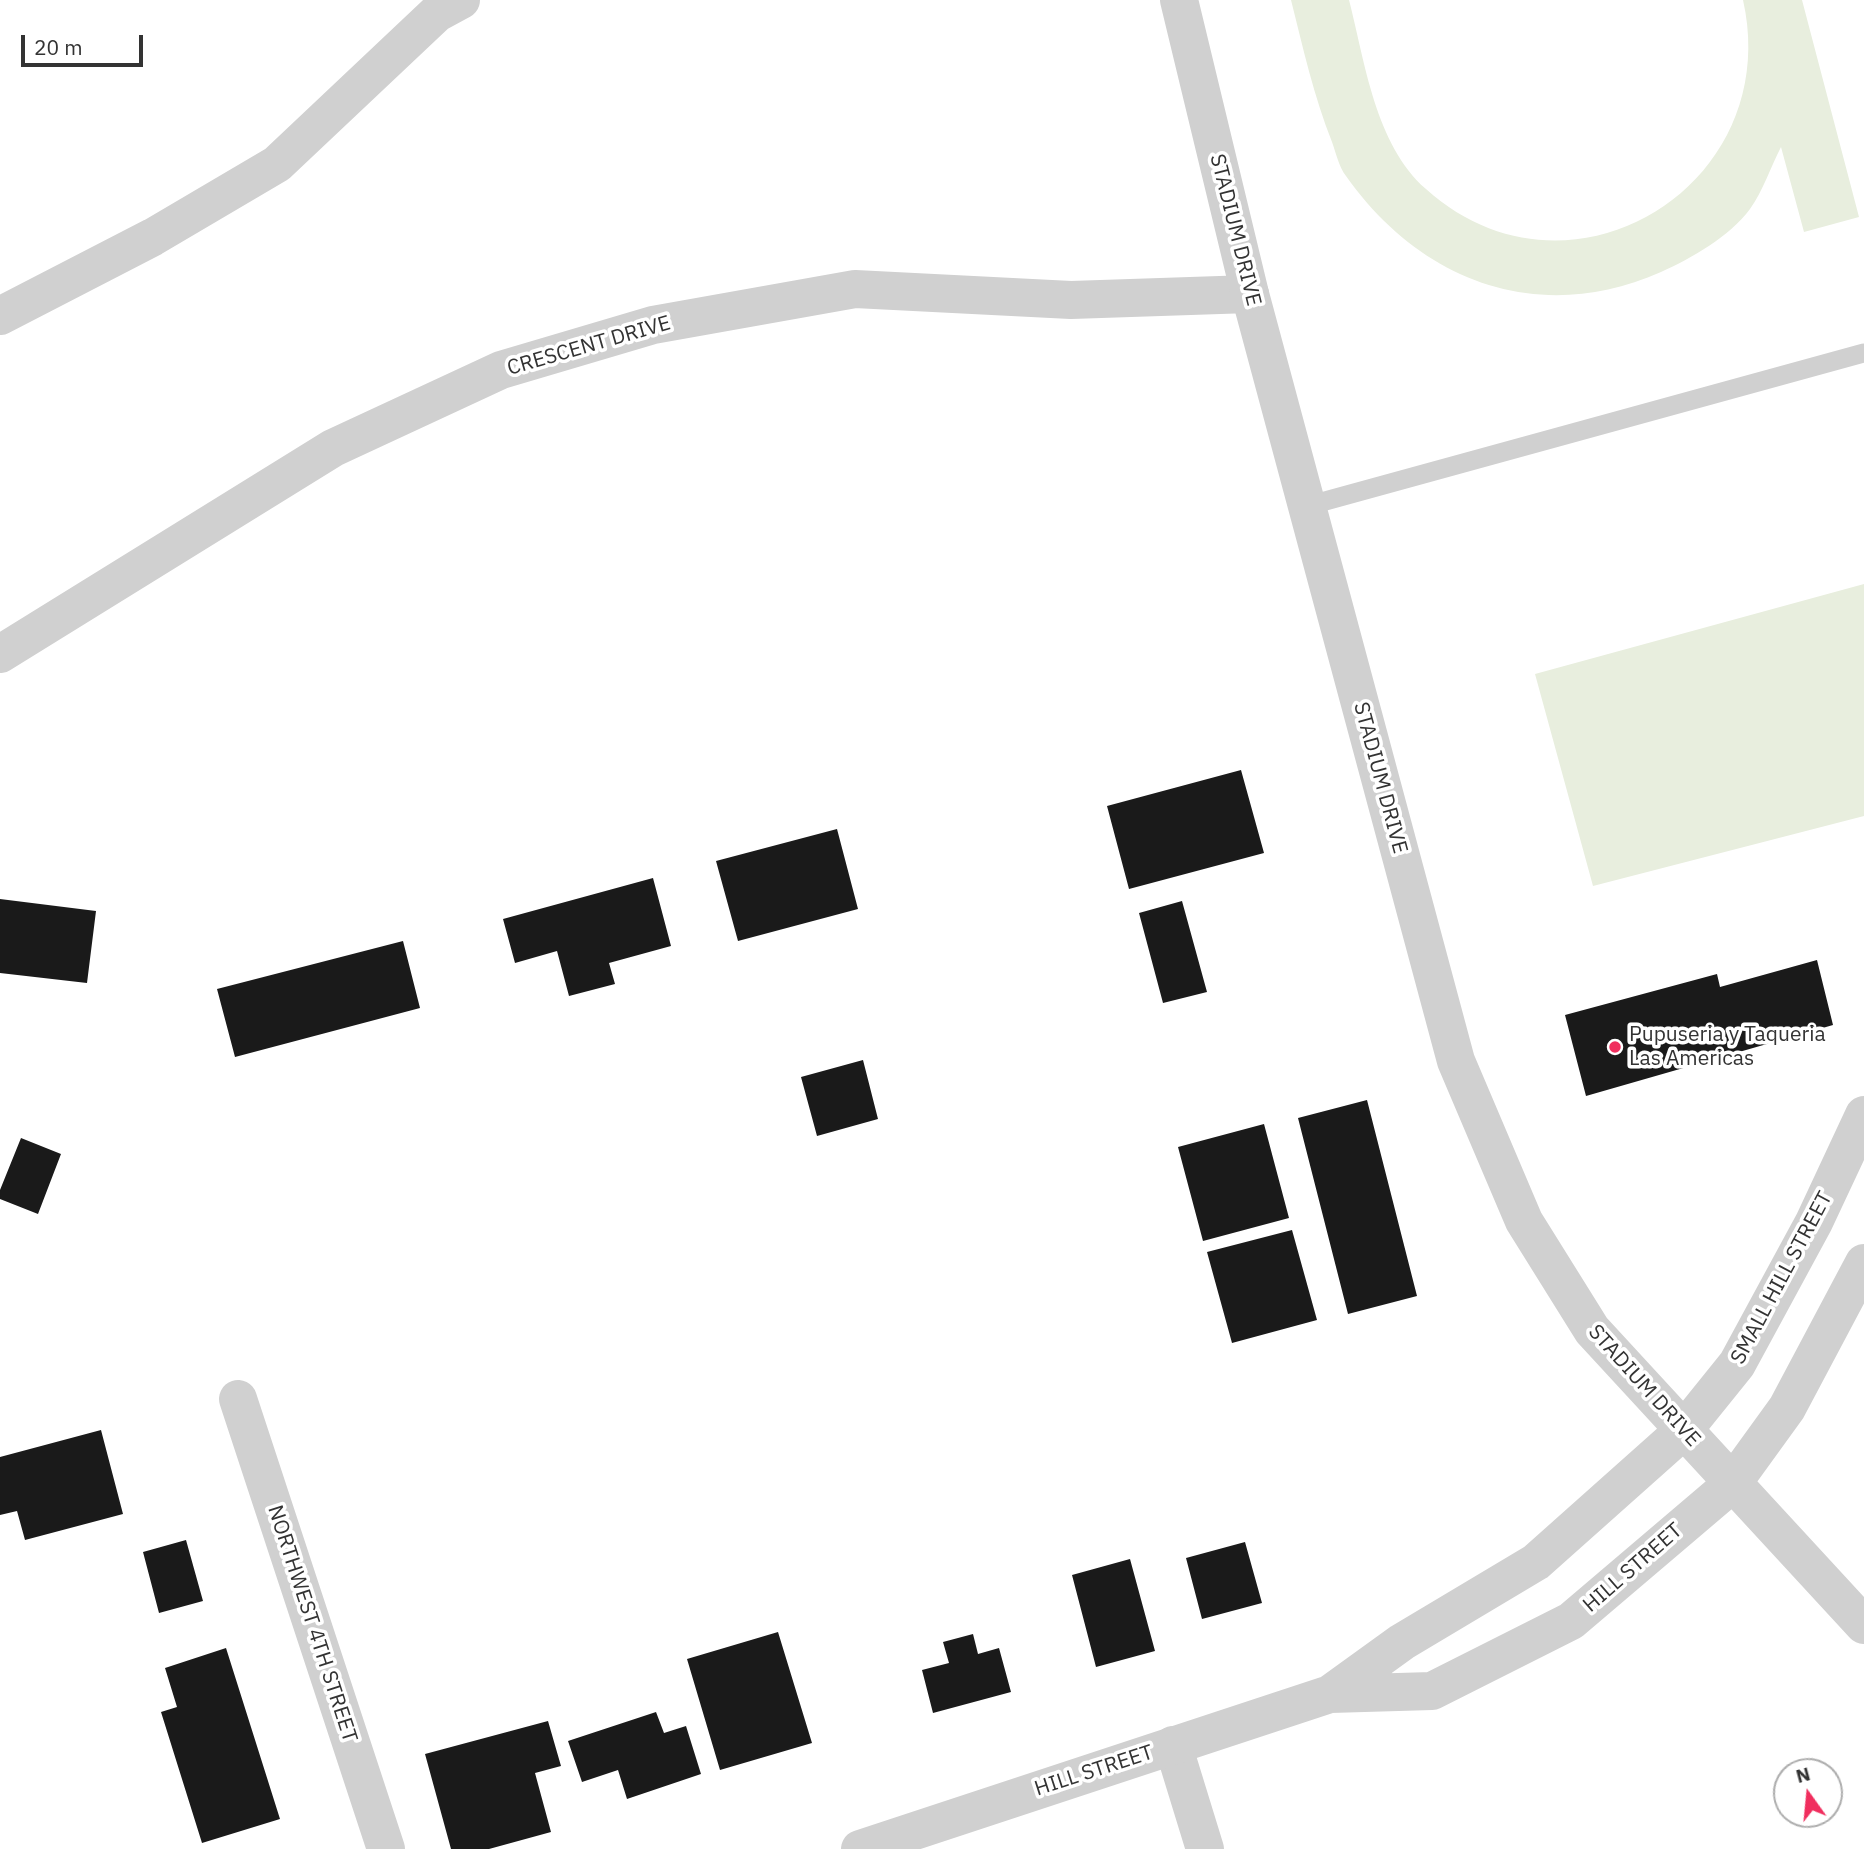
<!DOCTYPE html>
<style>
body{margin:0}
#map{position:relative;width:1864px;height:1849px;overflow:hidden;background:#fff;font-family:"IBM Plex Sans",sans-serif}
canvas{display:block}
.north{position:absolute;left:1773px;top:1758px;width:70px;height:70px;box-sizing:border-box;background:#fff;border:2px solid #adadad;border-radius:50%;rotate:345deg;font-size:19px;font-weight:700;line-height:28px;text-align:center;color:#333}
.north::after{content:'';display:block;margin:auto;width:24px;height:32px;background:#f02e5e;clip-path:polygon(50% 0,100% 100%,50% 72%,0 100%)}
.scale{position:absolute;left:21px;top:35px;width:122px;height:32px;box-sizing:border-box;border:4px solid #333;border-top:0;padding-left:9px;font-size:21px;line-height:24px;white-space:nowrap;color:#333;-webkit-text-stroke:5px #fff;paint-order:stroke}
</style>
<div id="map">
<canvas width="1864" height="1849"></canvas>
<div class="north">N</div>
<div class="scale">20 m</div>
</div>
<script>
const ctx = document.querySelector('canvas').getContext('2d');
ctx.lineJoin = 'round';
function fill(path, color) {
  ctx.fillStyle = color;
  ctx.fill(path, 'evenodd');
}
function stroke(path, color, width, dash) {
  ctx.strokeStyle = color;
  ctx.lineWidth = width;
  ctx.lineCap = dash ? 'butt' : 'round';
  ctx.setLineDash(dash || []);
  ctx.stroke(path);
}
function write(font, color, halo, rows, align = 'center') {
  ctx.font = font + ' "IBM Plex Sans",sans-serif';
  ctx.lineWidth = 7;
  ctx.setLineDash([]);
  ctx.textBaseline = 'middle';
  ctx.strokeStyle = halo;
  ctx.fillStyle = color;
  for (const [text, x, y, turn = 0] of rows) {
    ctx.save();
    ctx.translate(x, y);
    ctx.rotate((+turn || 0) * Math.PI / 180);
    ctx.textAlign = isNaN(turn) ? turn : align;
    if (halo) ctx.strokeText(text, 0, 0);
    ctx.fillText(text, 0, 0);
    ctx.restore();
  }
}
const green = new Path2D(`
 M 1291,0 L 1349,0 C 1365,62 1375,144 1426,189 C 1569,318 1785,186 1743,0 L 1802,0 L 1859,217 L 1804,232 L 1781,147 C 1771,166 1763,191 1750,209 C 1729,237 1692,258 1661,272 C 1539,326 1421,282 1346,176 C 1339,167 1336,153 1332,142 C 1314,97 1303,48 1291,0 Z
 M 1864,584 L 1864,816 L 1593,886 L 1535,674 Z`);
const building = new Path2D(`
 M 1241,770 L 1264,853 L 1129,889 L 1107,806 Z
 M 837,829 L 858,909 L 738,941 L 716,861 Z
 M 653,878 L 671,946 L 609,963 L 615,984 L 569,996 L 557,951 L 515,963 L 503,919 Z
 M 0,899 L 96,911 L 87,983 L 0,973 Z
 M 1182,901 L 1207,992 L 1163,1003 L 1139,913 Z
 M 403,941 L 420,1008 L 235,1057 L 217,989 Z
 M 1817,960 L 1833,1025 L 1586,1096 L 1565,1015 L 1717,974 L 1720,987 Z
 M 863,1060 L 878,1119 L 817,1136 L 801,1077 Z
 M 1367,1100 L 1417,1296 L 1348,1314 L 1298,1118 Z
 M 1264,1124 L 1289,1218 L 1203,1241 L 1178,1147 Z
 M 21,1138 L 61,1154 L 38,1214 L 0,1199 L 0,1190 Z
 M 1292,1230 L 1317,1320 L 1232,1343 L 1207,1252 Z
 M 101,1430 L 123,1514 L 25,1540 L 17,1511 L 0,1515 L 0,1457 Z
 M 186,1540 L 203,1601 L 159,1613 L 143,1552 Z
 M 1245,1542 L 1262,1603 L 1202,1619 L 1186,1558 Z
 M 1130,1559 L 1155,1651 L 1096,1667 L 1072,1575 Z
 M 778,1632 L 812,1743 L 720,1770 L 687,1659 Z
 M 973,1634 L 978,1654 L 999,1648 L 1011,1692 L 933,1713 L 922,1670 L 949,1663 L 943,1642 Z
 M 226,1648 L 280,1819 L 202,1843 L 161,1712 L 177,1707 L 165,1668 Z
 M 656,1712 L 664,1733 L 686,1726 L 701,1774 L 627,1799 L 618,1770 L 582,1782 L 568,1741 Z
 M 548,1721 L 561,1766 L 535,1773 L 551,1832 L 489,1849 L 451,1849 L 425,1754 Z`);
const service = new Path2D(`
 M 1307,506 L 1864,353`);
const minor = new Path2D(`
 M 0,316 L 153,237 L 277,164 L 437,13 L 461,0
 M 0,654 L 333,448 L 501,370 L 653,325 L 855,289 L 1071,300 L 1250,294
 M 238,1399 L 386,1849
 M 1173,1745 L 1205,1849`);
const tertiary = new Path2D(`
 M 1179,0 L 1250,294 L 1456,1061 L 1524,1221 L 1592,1330 L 1864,1625
 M 1330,1694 L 1402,1642 L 1536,1562 L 1683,1431 L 1737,1364 L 1814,1222 L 1864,1115
 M 860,1849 L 1330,1694 L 1432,1691 L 1571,1621 L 1732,1484 L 1787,1408 L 1864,1263`);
const markers = [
 [1615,1047,7,"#f02e5e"]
];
const streetNames = [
 ["STADIUM DRIVE",1235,230,76],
 ["CRESCENT DRIVE",589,346,-16],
 ["STADIUM DRIVE",1380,778,75],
 ["SMALL HILL STREET",1782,1278,-62],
 ["STADIUM DRIVE",1644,1386,48],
 ["HILL STREET",1633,1568,-41],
 ["NORTHWEST 4TH STREET",312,1624,72],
 ["HILL STREET",1094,1771,-18]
];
const poiNames = [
 ["Pupuseria y Taqueria",1629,1035],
 ["Las Americas",1629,1059]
];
fill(green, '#e8eede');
fill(building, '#1a1a1a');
stroke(service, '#d0d0d0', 19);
stroke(minor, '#d0d0d0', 38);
stroke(tertiary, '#d0d0d0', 38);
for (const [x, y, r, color] of markers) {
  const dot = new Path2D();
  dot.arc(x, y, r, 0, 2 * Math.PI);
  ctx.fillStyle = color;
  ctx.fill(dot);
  stroke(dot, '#fff', 2.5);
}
write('21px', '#333', '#fff', streetNames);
write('21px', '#333', '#fff', poiNames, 'left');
</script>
